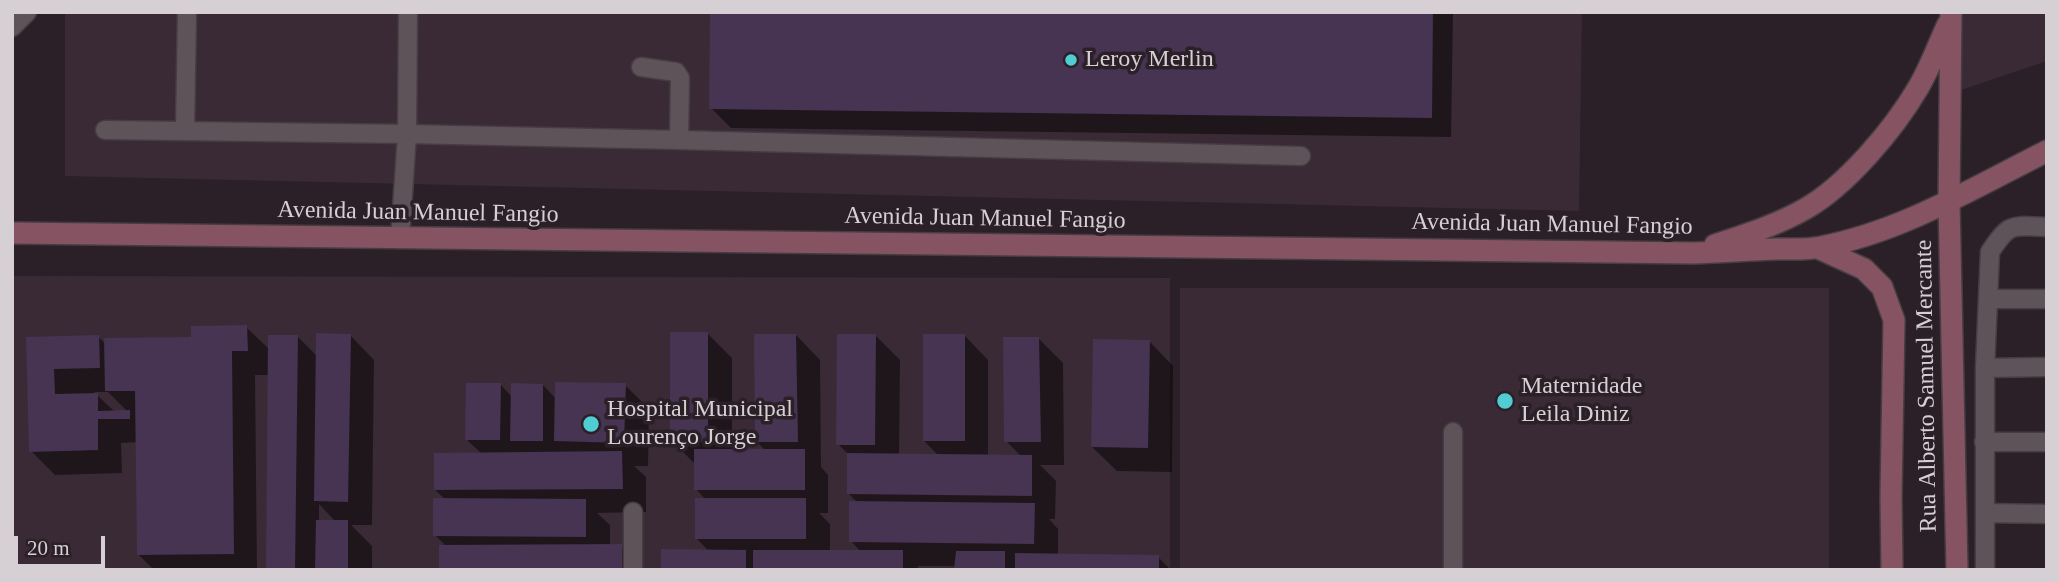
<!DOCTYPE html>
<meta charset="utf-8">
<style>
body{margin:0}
#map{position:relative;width:2059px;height:582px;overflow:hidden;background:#2b2027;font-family:Georgia,serif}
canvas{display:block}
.frame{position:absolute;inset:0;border:14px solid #d6cfd3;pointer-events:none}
.scale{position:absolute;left:14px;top:536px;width:91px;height:32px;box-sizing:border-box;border:4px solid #d6cfd3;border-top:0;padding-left:9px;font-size:21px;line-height:24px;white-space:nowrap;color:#d6cfd3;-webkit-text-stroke:5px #2b2027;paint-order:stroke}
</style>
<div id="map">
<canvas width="2059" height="582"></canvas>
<div class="frame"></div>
<div class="scale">20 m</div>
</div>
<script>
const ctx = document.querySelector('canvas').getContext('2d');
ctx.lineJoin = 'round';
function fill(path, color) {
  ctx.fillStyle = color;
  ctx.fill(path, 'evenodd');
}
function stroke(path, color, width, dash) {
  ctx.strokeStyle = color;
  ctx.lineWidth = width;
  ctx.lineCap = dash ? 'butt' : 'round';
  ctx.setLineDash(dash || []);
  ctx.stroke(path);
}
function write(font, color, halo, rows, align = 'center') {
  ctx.font = font + ' Georgia,serif';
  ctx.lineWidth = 7;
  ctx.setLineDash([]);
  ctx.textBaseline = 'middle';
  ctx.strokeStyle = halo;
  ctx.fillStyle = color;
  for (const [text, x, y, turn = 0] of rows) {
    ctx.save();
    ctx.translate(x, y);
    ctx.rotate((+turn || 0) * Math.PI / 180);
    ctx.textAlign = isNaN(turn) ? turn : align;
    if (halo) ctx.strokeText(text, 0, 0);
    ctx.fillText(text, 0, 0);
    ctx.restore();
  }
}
const built = new Path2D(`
 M 65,12 L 1582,12 L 1579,211 L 65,176 Z
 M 1957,12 L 2047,12 L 2047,61 L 1958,91 Z
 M 12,276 L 1170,278 L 1170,570 L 12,570 Z
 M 1180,288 L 1829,288 L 1829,570 L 1180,570 Z`);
const shadow = new Path2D(`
 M 712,12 L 1453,12 L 1451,137 L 731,128 L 711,108 Z
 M 246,327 L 270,350 L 297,336 L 318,357 L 350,335 L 374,360 L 372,525 L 351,525 L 372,546 L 372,570 L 268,570 L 270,375 L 255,375 L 257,570 L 154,570 L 139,555 L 138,442 L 121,443 L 122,473 L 55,475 L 31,451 L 28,338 L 98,337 L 106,344 L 193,338 ZM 94,392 L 108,392 L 128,412 L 115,412 ZM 319,504 L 336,522 L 319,522 Z
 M 708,334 L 732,358 L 732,451 L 766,451 L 757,442 L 796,335 L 820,360 L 821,467 L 828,475 L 828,513 L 819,513 L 830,524 L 830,552 L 861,552 L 851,541 L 858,503 L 848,493 L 849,455 L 838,444 L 876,336 L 900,360 L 899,455 L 939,456 L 924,441 L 964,335 L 988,360 L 988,456 L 1021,456 L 1006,441 L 1039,339 L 1063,363 L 1064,465 L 1040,465 L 1056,481 L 1055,519 L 1049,519 L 1058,529 L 1058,555 L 1158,557 L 1171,570 L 956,570 L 956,566 L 917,566 L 921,570 L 663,570 L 710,552 L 697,539 L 706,500 L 696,489 L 696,465 L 672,441 Z
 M 1149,341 L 1173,366 L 1172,472 L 1117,471 L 1092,447 Z
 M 500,384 L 512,397 L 543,385 L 556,399 L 625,385 L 649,409 L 648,466 L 634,466 L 646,477 L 646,512 L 597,513 L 610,525 L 610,546 L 621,546 L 646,570 L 441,570 L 446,546 L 435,535 L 446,500 L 435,490 L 482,454 L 466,439 Z`);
const building = new Path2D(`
 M 710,12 L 1433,12 L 1432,118 L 709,109 Z
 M 247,325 L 248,351 L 232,351 L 234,554 L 137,555 L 135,391 L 105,391 L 104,338 L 191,337 L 191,326 Z
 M 670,332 L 708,332 L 708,442 L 670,442 Z
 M 316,333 L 351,334 L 348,502 L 314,501 Z
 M 754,334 L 796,334 L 798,442 L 755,442 Z
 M 837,334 L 876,334 L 875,445 L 836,445 Z
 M 923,334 L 965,334 L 965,441 L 923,441 Z
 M 99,335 L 100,368 L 54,369 L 55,394 L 98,393 L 98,411 L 130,410 L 130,419 L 98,419 L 98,450 L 29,452 L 26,337 Z
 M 268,335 L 298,335 L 295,570 L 266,570 Z
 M 1003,337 L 1039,337 L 1041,442 L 1004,442 Z
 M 1093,339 L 1150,340 L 1148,448 L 1091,447 Z
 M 555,382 L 626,383 L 624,443 L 554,441 Z
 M 466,383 L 501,383 L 500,440 L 465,440 Z
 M 511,383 L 543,384 L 543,441 L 510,441 Z
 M 694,449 L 805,449 L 805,490 L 694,490 Z
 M 622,451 L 623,489 L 434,490 L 434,453 Z
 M 847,453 L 1032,455 L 1032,496 L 847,494 Z
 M 433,498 L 586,499 L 586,537 L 433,536 Z
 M 695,498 L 806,498 L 806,539 L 695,539 Z
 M 849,501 L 1035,503 L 1034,544 L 849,542 Z
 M 316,520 L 348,520 L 348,570 L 315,570 Z
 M 622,544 L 622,570 L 439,570 L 439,545 Z
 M 661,549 L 746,550 L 746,570 L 661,570 Z
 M 753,550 L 903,550 L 903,570 L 753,570 Z
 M 956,551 L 1005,551 L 1005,570 L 954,570 Z
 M 1015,553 L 1159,555 L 1159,570 L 1015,570 Z`);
const lane = new Path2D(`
 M 12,27 L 27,12
 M 105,130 L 407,134 L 679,140 L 680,78 L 676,72 L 641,67
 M 185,130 L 187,12
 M 679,140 L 1301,156
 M 400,239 L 407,134 L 408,12
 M 1988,299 L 2047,299
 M 1985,368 L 2047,367
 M 1453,432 L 1453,570
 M 1984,442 L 2047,442
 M 633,512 L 633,570
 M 1985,513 L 2047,514
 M 1985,570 L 1985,368 L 1990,252 C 2010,221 2013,226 2047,227`);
const secondary = new Path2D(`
 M 1951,12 L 1949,202 L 1957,570
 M 12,233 L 1693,253 C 1721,252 1750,250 1778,249 C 1792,249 1807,250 1821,247 C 1903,231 1973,188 2047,151
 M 1715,245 C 1745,235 1777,225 1805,209 C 1846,186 1894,129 1918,88 C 1930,68 1938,45 1948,24
 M 1818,248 L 1864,269 L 1882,287 L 1894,320 L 1891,497 L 1892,570`);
const markers = [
 [1071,60,7,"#51ccd3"],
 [1505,401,9,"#51ccd3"],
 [591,424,9,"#51ccd3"]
];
const poiNames = [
 ["Leroy Merlin",1085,60],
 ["Maternidade",1521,387],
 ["Leila Diniz",1521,415],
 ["Hospital Municipal",607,410],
 ["Lourenço Jorge",607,438]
];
const streetNames = [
 ["Avenida Juan Manuel Fangio",418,213,1],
 ["Avenida Juan Manuel Fangio",985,219,1],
 ["Avenida Juan Manuel Fangio",1552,225,1],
 ["Rua Alberto Samuel Mercante",1927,386,-91]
];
fill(built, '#3a2a35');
fill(shadow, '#0007');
fill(building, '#473352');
stroke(lane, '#463d43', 21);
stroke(secondary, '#463d43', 24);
stroke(lane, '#5f535a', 18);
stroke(secondary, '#855362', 21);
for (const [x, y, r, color] of markers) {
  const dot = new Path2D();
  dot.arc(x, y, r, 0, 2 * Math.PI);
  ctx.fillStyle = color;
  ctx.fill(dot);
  stroke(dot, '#2b2027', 2.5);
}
write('24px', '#d6cfd3', '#2b2027', poiNames, 'left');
write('24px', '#d6cfd3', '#2b2027', streetNames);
</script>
